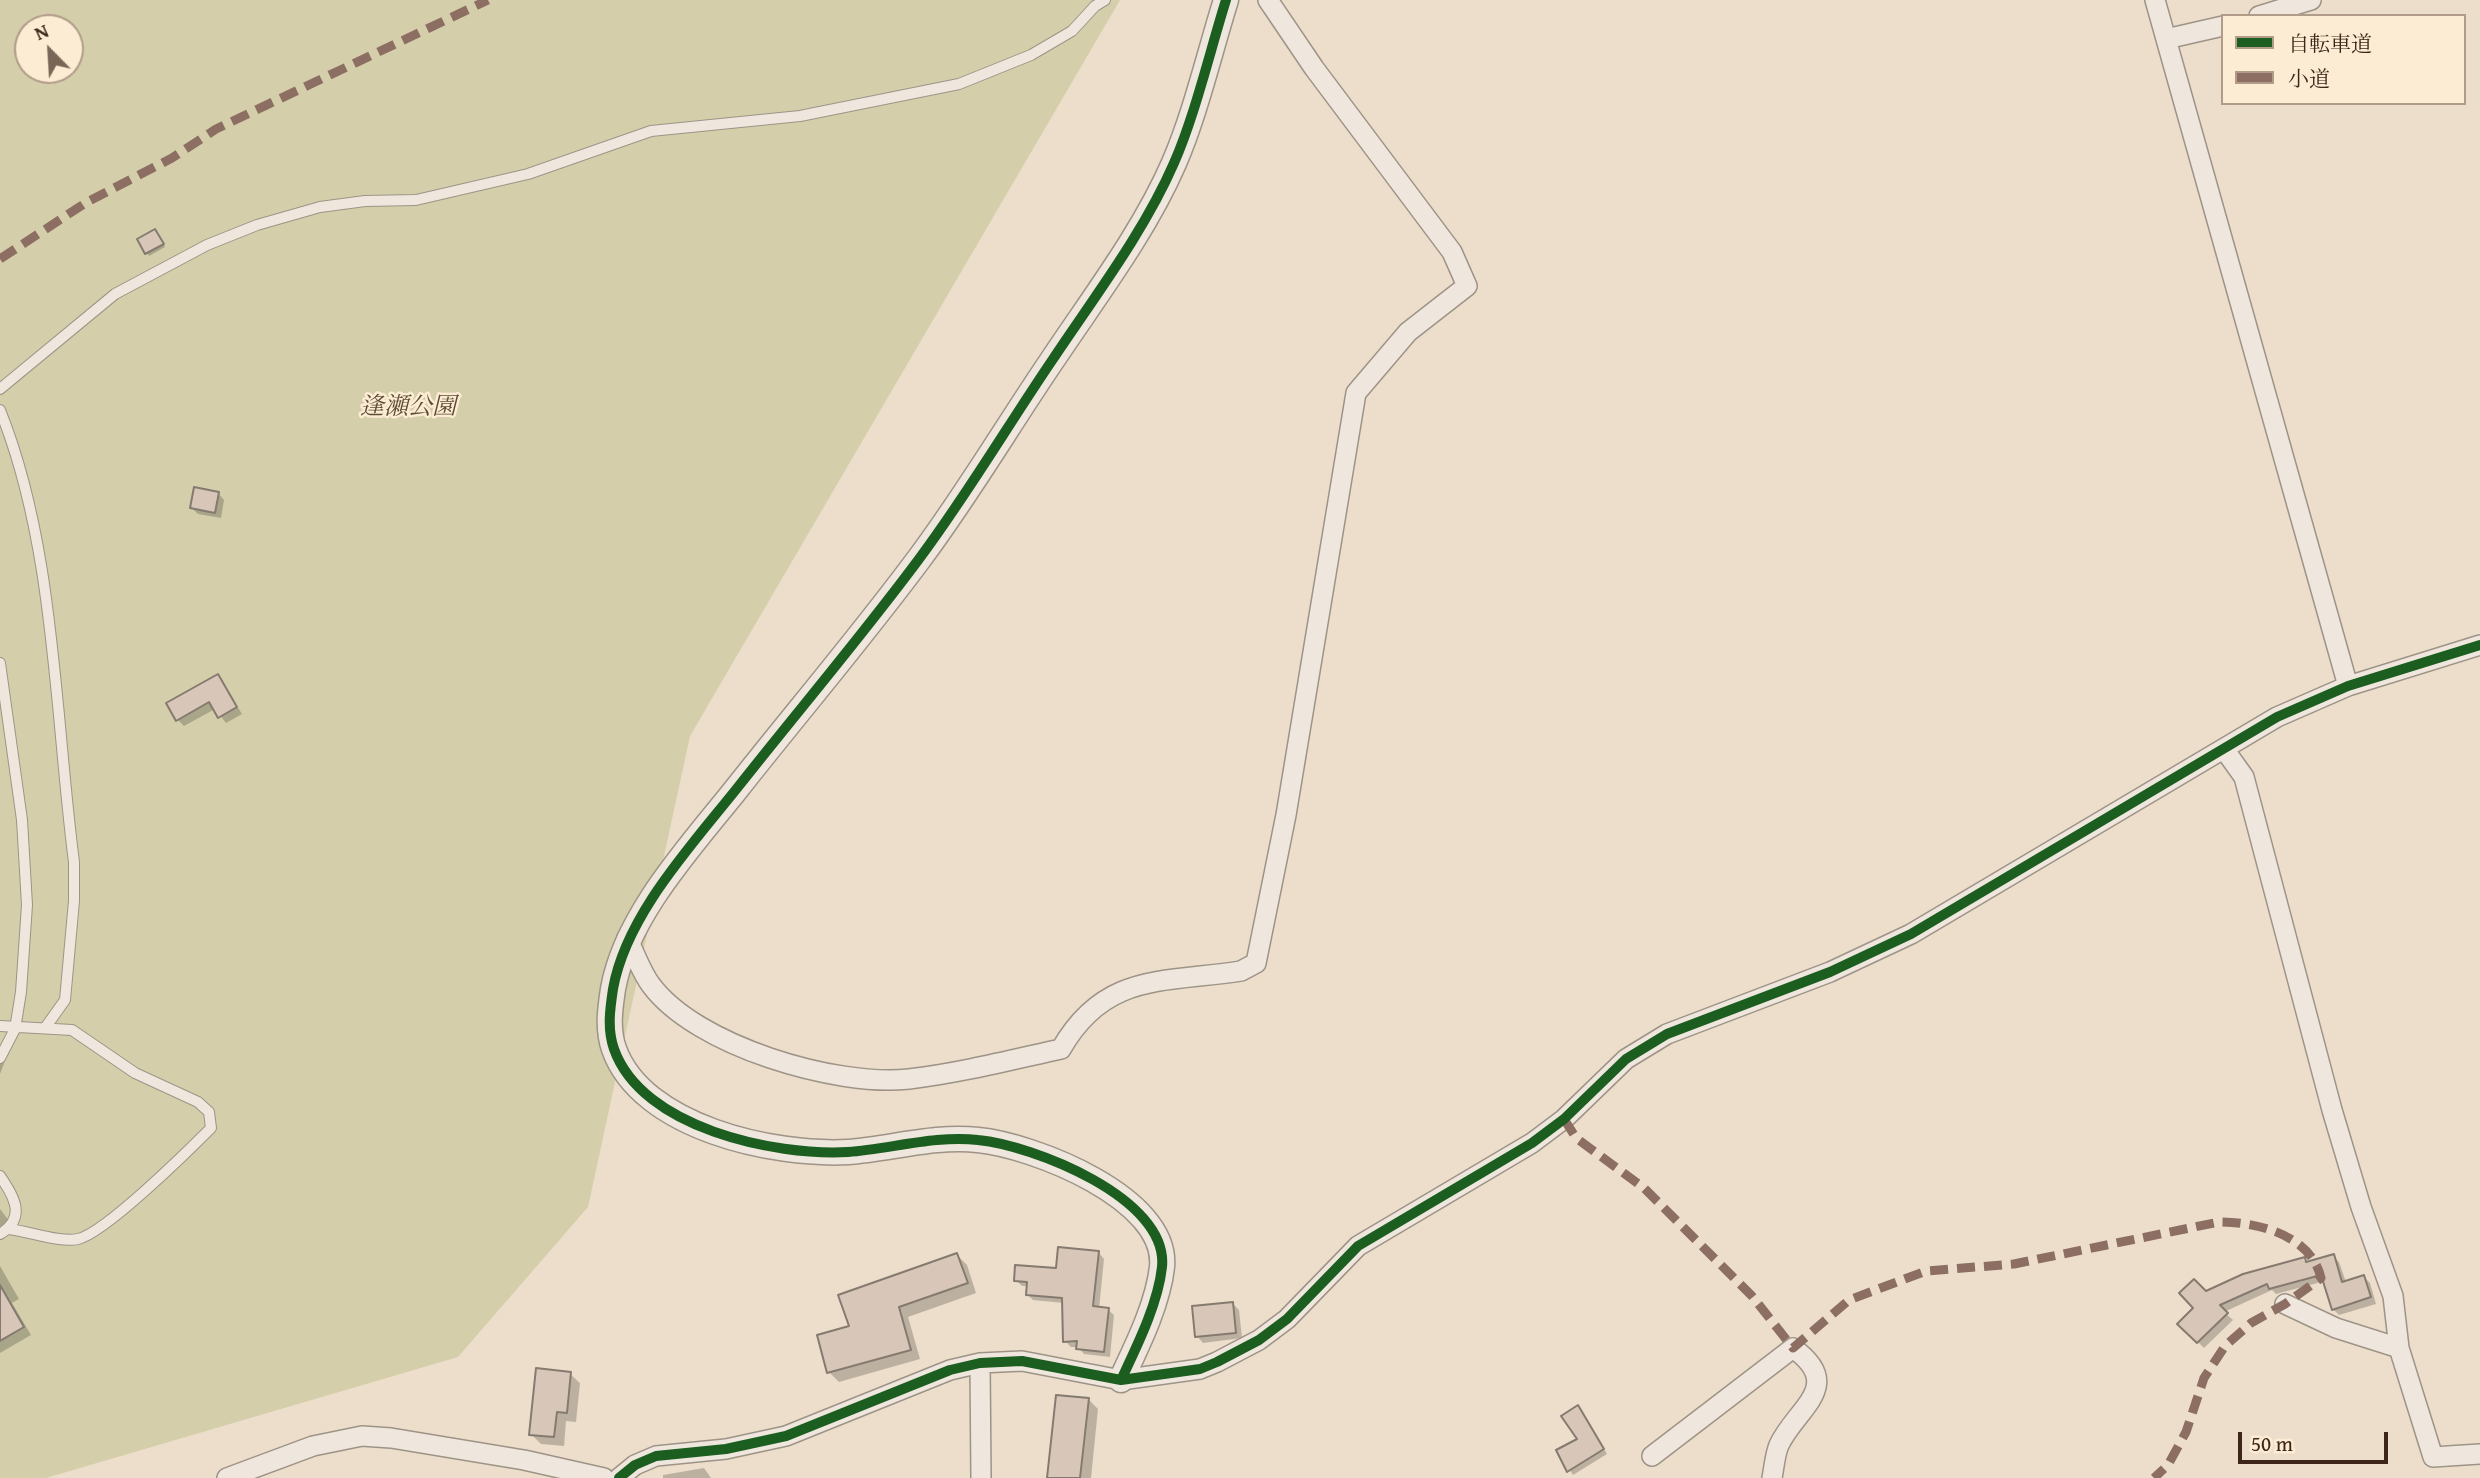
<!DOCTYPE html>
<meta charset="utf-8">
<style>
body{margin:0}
#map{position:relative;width:2480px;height:1478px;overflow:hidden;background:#ecdeca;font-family:"Gentium Book Plus","Noto Serif JP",serif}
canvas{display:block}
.legend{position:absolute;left:2221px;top:14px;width:245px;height:91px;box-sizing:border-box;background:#fcecd3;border:2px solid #b09c89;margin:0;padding:9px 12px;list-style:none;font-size:21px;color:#3d2519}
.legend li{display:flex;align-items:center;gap:14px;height:35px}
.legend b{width:35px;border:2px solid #b09c89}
.north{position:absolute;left:14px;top:14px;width:70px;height:70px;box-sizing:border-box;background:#fcecd3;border:2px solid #b09c89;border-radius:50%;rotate:336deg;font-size:19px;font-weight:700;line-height:28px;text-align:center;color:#3d2519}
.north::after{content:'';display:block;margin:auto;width:24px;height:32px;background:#7a6657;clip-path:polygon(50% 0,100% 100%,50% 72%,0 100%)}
.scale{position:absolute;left:2238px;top:1432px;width:150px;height:32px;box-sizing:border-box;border:4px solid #3d2519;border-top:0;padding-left:9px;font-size:21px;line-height:24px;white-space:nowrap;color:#3d2519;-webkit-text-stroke:5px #fcecd3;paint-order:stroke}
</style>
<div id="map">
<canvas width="2480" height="1478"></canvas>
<ul class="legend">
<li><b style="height:9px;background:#1b5e20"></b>自転車道</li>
<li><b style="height:9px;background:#8d6e63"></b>小道</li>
</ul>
<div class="north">N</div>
<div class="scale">50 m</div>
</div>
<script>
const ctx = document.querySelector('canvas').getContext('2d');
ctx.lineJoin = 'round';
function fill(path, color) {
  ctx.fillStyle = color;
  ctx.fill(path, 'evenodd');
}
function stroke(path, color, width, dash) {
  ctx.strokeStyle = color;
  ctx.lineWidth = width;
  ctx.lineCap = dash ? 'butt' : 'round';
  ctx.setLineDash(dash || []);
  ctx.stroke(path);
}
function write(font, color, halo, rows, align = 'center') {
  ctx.font = font + ' "Gentium Book Plus","Noto Serif JP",serif';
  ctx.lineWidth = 5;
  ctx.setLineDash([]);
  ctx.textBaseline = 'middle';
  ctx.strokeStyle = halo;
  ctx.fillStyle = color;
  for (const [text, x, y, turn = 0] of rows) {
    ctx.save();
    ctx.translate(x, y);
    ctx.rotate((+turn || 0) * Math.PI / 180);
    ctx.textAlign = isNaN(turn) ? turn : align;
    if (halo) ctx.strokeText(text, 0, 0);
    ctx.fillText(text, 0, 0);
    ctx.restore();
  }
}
const green = new Path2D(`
 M 0,0 L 1120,0 L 690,736 L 588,1207 L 458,1357 L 46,1478 L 0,1478 ZM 28,28 L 70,28 L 70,70 L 28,70 Z`);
const shadow = new Path2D(`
 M 157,233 L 165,247 L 149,256 L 139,240 Z
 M 218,493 L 224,500 L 221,518 L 198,514 L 192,508 Z
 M 218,676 L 242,714 L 226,723 L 215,709 L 184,726 L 178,720 Z
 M 0,1056 L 5,1061 L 0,1074 Z
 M 0,1209 L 13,1226 L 0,1239 Z
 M 1099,1253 L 1104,1259 L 1099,1309 L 1108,1310 L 1114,1315 L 1110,1357 L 1084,1354 L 1078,1347 L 1071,1347 L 1065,1341 L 1064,1303 L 1033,1300 L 1028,1295 L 1028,1286 L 1022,1286 L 1016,1280 L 1057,1270 Z
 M 957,1255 L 967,1265 L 976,1293 L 908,1317 L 920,1359 L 839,1382 L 829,1372 L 851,1327 Z
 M 2333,1256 L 2339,1262 L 2346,1282 L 2364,1277 L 2370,1283 L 2376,1304 L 2339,1315 L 2333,1309 L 2325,1281 L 2276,1294 L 2272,1290 L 2224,1312 L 2233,1320 L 2204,1348 L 2180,1324 L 2206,1293 L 2304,1259 L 2308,1263 Z
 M 0,1266 L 19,1299 L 12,1303 L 31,1335 L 0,1353 Z
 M 1233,1304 L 1239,1310 L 1242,1338 L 1203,1343 L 1197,1336 Z
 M 570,1374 L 580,1383 L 576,1422 L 566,1421 L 564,1446 L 541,1444 L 531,1434 Z
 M 1088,1399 L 1098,1409 L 1091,1478 L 1049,1478 Z
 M 1582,1412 L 1607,1454 L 1573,1475 L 1558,1451 L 1580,1440 Z
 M 704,1468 L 711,1478 L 663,1478 L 663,1475 Z`);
const building = new Path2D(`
 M 155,229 L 164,244 L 145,254 L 137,239 Z
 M 194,487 L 219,492 L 215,513 L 190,508 Z
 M 218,674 L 237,707 L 218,718 L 209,702 L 176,721 L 166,703 Z
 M 1058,1247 L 1099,1251 L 1093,1306 L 1109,1308 L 1104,1352 L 1076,1349 L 1077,1341 L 1063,1342 L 1062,1298 L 1026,1295 L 1027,1282 L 1014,1281 L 1015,1265 L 1056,1268 Z
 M 957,1253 L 968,1283 L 899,1307 L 911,1350 L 827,1373 L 817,1335 L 849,1326 L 838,1295 Z
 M 2334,1254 L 2342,1282 L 2364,1275 L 2371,1297 L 2332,1310 L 2321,1275 L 2269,1289 L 2267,1284 L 2220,1305 L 2228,1313 L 2197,1343 L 2177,1324 L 2193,1308 L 2179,1293 L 2194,1279 L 2206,1291 L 2243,1274 L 2305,1257 L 2306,1262 Z
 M 0,1285 L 24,1327 L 0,1341 Z
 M 1233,1302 L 1236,1333 L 1195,1337 L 1192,1306 Z
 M 536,1368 L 571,1372 L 567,1413 L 557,1412 L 554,1437 L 529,1435 Z
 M 1056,1395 L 1089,1398 L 1080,1478 L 1047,1478 Z
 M 1578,1405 L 1604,1449 L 1567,1472 L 1556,1450 L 1577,1439 L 1561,1416 Z`);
const service = new Path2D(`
 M 0,389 L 115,294 L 207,245 L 257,225 L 320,207 L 365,201 L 416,200 L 528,174 L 651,131 L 800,116 L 959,84 L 1031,55 L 1072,31 L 1095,6 L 1105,0
 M 0,410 C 55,546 55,717 74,862 L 74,901 L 65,1000 L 45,1028
 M 0,663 L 22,820 L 27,905 L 21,992 L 15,1029 L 0,1058
 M 0,1026 L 72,1030 L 135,1073 L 198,1102 L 209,1112 L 211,1128 C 188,1151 105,1233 78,1239 C 60,1243 28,1231 8,1229
 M 0,1176 C 14,1196 27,1218 0,1234`);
const minor = new Path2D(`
 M 2155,0 L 2348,686
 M 2259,16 L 2311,0
 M 2166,39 L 2223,26
 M 2224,749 L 2244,777 L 2332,1110 L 2361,1207 L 2393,1296 L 2399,1348 L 2433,1457 L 2480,1454
 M 627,938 C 635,953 641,972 651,985 C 696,1046 836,1087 909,1079 C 960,1073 1011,1060 1061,1049 C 1105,972 1164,983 1241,971 L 1256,963 L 1286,815 L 1356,393 L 1408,332 L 1467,286 L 1452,252 L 1314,68 L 1268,0
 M 2285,1304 L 2336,1328 L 2399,1348
 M 980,1363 L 981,1478
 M 1652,1456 L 1793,1348 C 1846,1386 1796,1408 1779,1445 C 1775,1454 1774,1468 1772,1478
 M 227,1478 L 313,1446 L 362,1436 L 391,1438 L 524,1460 L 604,1478
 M 619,1478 L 635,1465 L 656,1456 L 726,1449 L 786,1436 L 950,1370 L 980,1363 L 1022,1361 L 1121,1380 L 1200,1369 L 1217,1362 L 1259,1340 L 1287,1319 L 1358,1246 L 1532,1143 L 1564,1119 L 1626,1059 L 1667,1034 L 1830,972 L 1911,934 L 2277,717 L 2348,686 L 2480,645`);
const tertiary = new Path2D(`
 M 1121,1380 C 1137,1346 1158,1304 1162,1267 C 1169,1198 1032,1145 978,1140 C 936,1135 890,1149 848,1152 C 774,1156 642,1128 614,1049 C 607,1029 610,1009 613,989 C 626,915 692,845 738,787 C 798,711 861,637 919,559 C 967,495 1008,425 1053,359 C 1095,296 1144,232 1174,163 C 1195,115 1210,51 1226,0`);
const quiet = new Path2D(`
 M 0,259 L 87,202 L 172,158 L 216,129 L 488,0
 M 1564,1119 L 1576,1138 L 1644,1188 L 1752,1296 L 1793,1348 L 1849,1300 L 1926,1271 L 2014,1264 L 2219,1222 C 2258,1222 2311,1235 2321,1278 L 2285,1304 L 2251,1323 L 2225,1346 L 2204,1378 L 2186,1432 L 2168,1465 L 2154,1478`);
const cycleway = new Path2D(`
 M 1121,1380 C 1137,1346 1158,1304 1162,1267 C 1169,1198 1032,1145 978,1140 C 936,1135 890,1149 848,1152 C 774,1156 642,1128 614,1049 C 607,1029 610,1009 613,989 C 626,915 692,845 738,787 C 798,711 861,637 919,559 C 967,495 1008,425 1053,359 C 1095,296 1144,232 1174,163 C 1195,115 1210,51 1226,0
 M 619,1478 L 635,1465 L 656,1456 L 726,1449 L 786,1436 L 950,1370 L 980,1363 L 1022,1361 L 1121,1380 L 1200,1369 L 1217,1362 L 1259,1340 L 1287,1319 L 1358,1246 L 1532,1143 L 1564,1119 L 1626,1059 L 1667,1034 L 1830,972 L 1911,934 L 2277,717 L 2348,686 L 2480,645`);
const parkNames = [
 ["逢瀬公園",408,408]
];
fill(green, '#d4cfaa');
fill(shadow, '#0003');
fill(building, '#d8c7b8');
stroke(building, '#857a6f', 2);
stroke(service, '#9e9387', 12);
stroke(minor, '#9e9387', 22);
stroke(tertiary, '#9e9387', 27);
stroke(service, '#efe7dd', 10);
stroke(minor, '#efe7dd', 19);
stroke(tertiary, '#efe7dd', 24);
stroke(quiet, '#8d6e63', 9, [18, 9]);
stroke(cycleway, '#1b5e20', 10);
write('italic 24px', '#5e4c36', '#fcecd3', parkNames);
</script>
